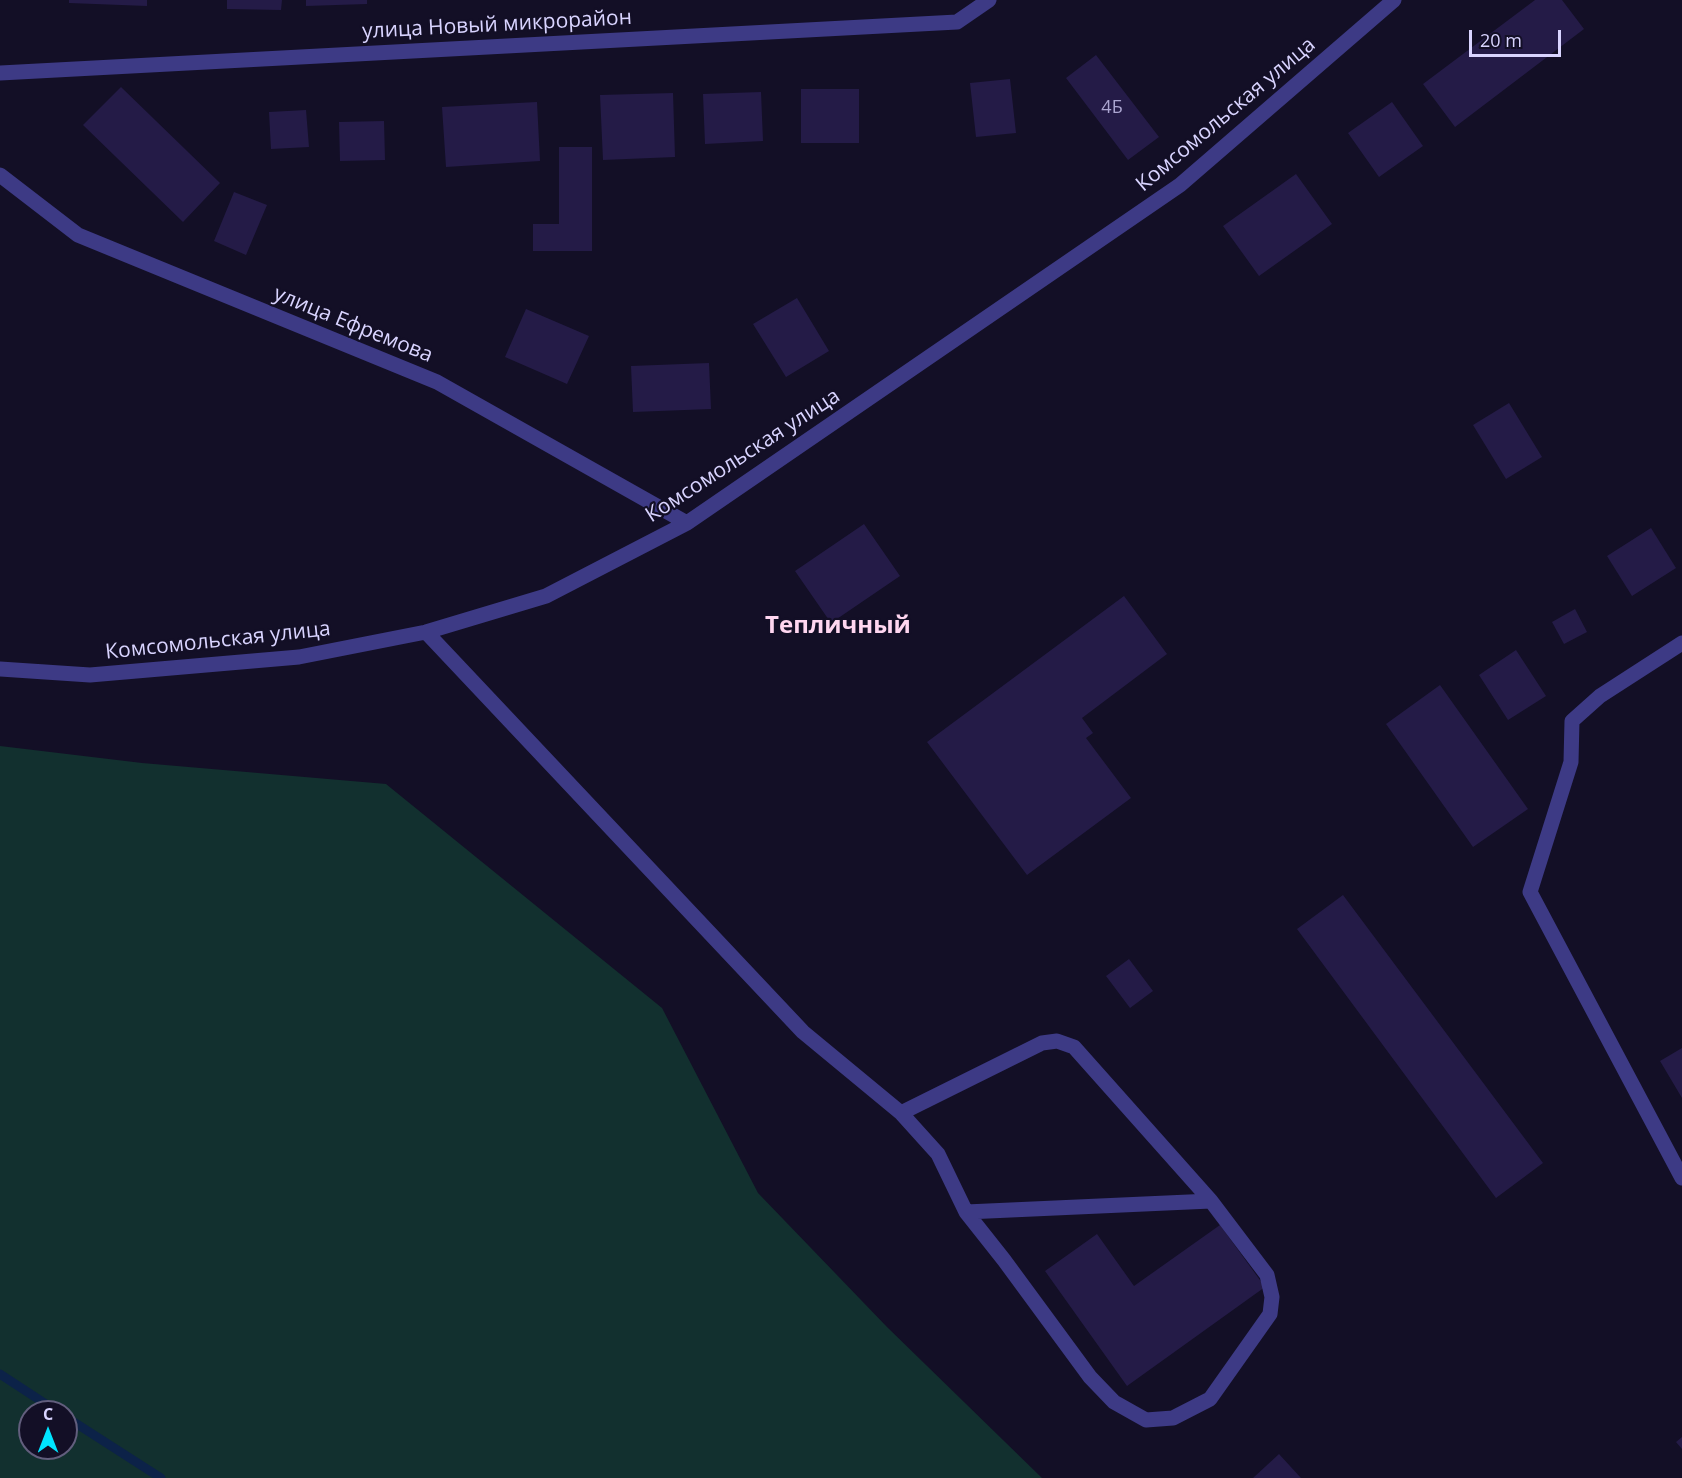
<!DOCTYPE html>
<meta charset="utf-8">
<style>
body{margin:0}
#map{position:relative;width:1682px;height:1478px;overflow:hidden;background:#130f26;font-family:"Open Sans",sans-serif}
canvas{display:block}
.north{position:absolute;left:18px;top:1400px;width:60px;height:60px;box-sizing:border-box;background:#130f26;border:2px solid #625e7d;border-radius:50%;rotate:0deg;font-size:16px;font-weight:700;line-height:24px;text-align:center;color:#d9d4ff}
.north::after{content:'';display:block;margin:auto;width:21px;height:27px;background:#00e5ff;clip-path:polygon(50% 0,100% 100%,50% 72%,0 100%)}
.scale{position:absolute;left:1469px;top:30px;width:92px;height:27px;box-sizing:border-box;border:3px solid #d9d4ff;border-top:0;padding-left:8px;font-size:18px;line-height:21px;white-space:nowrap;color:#d9d4ff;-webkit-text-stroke:4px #130f26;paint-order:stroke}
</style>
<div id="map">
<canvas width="1682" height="1478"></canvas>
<div class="north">С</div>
<div class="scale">20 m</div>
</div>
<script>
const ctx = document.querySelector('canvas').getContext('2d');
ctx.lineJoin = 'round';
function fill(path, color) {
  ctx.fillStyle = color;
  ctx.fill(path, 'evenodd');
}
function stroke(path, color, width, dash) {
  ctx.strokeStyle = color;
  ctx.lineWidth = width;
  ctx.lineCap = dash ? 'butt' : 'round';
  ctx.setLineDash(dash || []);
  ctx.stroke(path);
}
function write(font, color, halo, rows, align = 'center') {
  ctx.font = font + ' "Open Sans",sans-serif';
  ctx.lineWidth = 4.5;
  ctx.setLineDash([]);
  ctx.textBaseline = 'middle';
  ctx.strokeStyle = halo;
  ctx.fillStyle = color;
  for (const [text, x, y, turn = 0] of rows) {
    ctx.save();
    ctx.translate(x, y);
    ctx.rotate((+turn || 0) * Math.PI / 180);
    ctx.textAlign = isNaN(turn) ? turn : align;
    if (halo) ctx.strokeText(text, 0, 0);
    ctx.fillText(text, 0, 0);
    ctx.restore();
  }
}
const green = new Path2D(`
 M 0,746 L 142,763 L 386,784 L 662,1008 L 758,1193 L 887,1327 L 1042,1478 L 0,1478 ZM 30,1412 L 66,1412 L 66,1448 L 30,1448 Z`);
const stream = new Path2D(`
 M 0,1374 L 58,1412
 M 66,1417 L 161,1478`);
const building = new Path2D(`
 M 69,0 L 147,0 L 147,6 L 69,3 Z
 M 227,0 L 282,0 L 281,10 L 227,9 Z
 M 306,0 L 367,0 L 367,4 L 306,6 Z
 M 1535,0 L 1562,0 L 1584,29 L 1455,127 L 1423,84 Z
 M 1096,55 L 1159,137 L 1128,160 L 1066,78 Z
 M 1010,79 L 1016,133 L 976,137 L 970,83 Z
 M 121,87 L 220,183 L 183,222 L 83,125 Z
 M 801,89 L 859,89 L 859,143 L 801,143 Z
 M 761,92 L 763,141 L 705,144 L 703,94 Z
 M 673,93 L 675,157 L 603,160 L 600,95 Z
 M 537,102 L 540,161 L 446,167 L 442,107 Z
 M 1392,102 L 1423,146 L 1379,177 L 1348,133 Z
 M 306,110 L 309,147 L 271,149 L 269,112 Z
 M 384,121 L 385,160 L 340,161 L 339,122 Z
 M 559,147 L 592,147 L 592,251 L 533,251 L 533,224 L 559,224 Z
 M 1296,174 L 1332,224 L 1259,276 L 1223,226 Z
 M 234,192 L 267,205 L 246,255 L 214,241 Z
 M 797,298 L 829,351 L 786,377 L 753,324 Z
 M 526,309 L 589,336 L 567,384 L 505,357 Z
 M 709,363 L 711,409 L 633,412 L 631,366 Z
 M 1509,403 L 1542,457 L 1506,479 L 1473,425 Z
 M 864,524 L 900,576 L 831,623 L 795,571 Z
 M 1651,528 L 1676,568 L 1632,596 L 1607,556 Z
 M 1124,596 L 1167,654 L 1082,718 L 1093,733 L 1086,738 L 1131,798 L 1027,875 L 927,742 Z
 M 1575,609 L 1587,632 L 1564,644 L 1552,622 Z
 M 1516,650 L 1546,696 L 1508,720 L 1479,675 Z
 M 1440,685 L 1528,809 L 1473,847 L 1386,724 Z
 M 1343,895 L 1543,1163 L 1496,1198 L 1297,929 Z
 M 1129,959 L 1153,991 L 1130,1008 L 1106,976 Z
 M 1682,1048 L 1682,1098 L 1660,1061 Z
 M 1220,1225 L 1265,1287 L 1127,1386 L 1045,1271 L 1097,1234 L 1134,1286 Z
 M 1682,1437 L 1682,1449 L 1676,1442 Z
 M 1279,1454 L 1301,1478 L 1253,1478 Z`);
const minor = new Path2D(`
 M 0,73 L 957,22 L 989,0
 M 0,175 L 78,235 L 437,382 L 687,523
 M 426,632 L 803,1032 L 901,1113 L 938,1154 L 966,1212 L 1004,1260 L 1090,1377 L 1114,1402 L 1146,1420 L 1173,1418 L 1210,1399 L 1270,1314 L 1272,1297 L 1267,1275 L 1211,1201 L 1074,1047 L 1057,1041 L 1042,1043 L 901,1113
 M 1682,643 L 1600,696 L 1572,721 L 1571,762 L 1530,892 L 1682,1178
 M 0,669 L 90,675 L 299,657 L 426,632 L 546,596 L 687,523 L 1180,185 L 1394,0
 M 966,1212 L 1211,1201`);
const numberNames = [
 ["4Б",1112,108]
];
const streetNames = [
 ["улица Новый микрорайон",497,25,-3],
 ["Комсомольская улица",1226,115,-40],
 ["улица Ефремова",353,325,22],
 ["Комсомольская улица",743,456,-33],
 ["Комсомольская улица",218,641,-6]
];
const quarterNames = [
 ["Тепличный",838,626]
];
fill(green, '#12302f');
stroke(stream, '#0c2248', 9);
fill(building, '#241b47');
stroke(minor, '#3d3a85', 15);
write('18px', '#aca6d1', null, numberNames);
write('21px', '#d9d4ff', '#130f26', streetNames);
write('bold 24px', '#ffd6f0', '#130f26', quarterNames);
</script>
